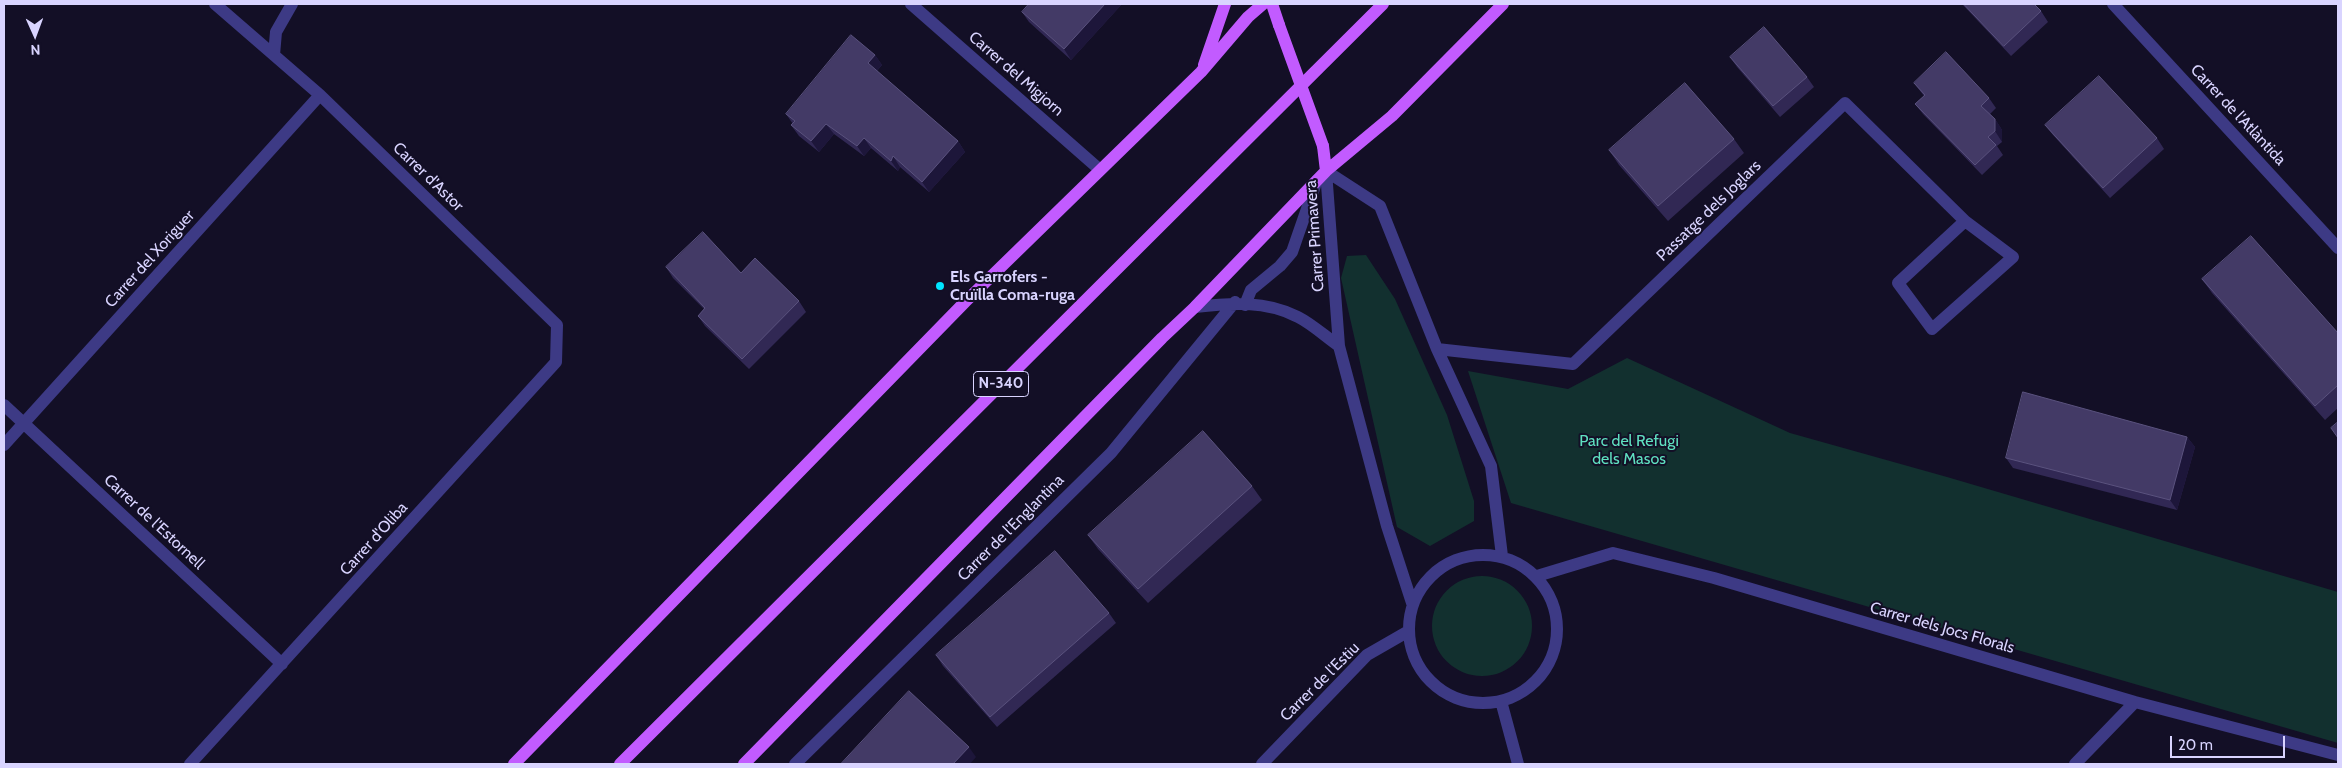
<!DOCTYPE html>
<meta charset="utf-8">
<style>
body{margin:0}
#map{position:relative;width:2342px;height:768px;overflow:hidden;background:#130f26;font-family:Cabin,sans-serif}
canvas{display:block}
.frame{position:absolute;inset:0;border:5px solid #d9d4ff;pointer-events:none}
.north{position:absolute;left:10px;top:10px;width:50px;height:50px;-webkit-text-stroke:4px #130f26;paint-order:stroke;rotate:178deg;font-size:14px;font-weight:700;line-height:20px;text-align:center;color:#d9d4ff}
.north::after{content:'';display:block;margin:auto;width:18px;height:22px;background:#d9d4ff;clip-path:polygon(50% 0,100% 100%,50% 72%,0 100%)}
.scale{position:absolute;left:2170px;top:736px;width:115px;height:22px;box-sizing:border-box;border:2px solid #d9d4ff;border-top:0;padding-left:6px;font-size:15px;line-height:18px;white-space:nowrap;color:#d9d4ff;-webkit-text-stroke:4px #130f26;paint-order:stroke}
</style>
<div id="map">
<canvas width="2342" height="768"></canvas>
<div class="frame"></div>
<div class="north">N</div>
<div class="scale">20 m</div>
</div>
<script>
const ctx = document.querySelector('canvas').getContext('2d');
ctx.lineJoin = 'round';
function fill(path, color) {
  ctx.fillStyle = color;
  ctx.fill(path, 'evenodd');
}
function stroke(path, color, width, dash) {
  ctx.strokeStyle = color;
  ctx.lineWidth = width;
  ctx.lineCap = dash ? 'butt' : 'round';
  ctx.setLineDash(dash || []);
  ctx.stroke(path);
}
function write(font, color, halo, rows, align = 'center') {
  ctx.font = font + ' Cabin,sans-serif';
  ctx.lineWidth = 4;
  ctx.setLineDash([]);
  ctx.textBaseline = 'middle';
  ctx.strokeStyle = halo;
  ctx.fillStyle = color;
  for (const [text, x, y, turn = 0] of rows) {
    ctx.save();
    ctx.translate(x, y);
    ctx.rotate((+turn || 0) * Math.PI / 180);
    ctx.textAlign = isNaN(turn) ? turn : align;
    if (halo) ctx.strokeText(text, 0, 0);
    ctx.fillText(text, 0, 0);
    ctx.restore();
  }
}
const green = new Path2D(`
 M 1366,255 L 1395,299 L 1447,415 L 1474,501 L 1474,521 L 1430,546 L 1397,527 L 1341,278 L 1347,256 Z
 M 1627,358 L 1790,433 L 1947,477 L 2338,592 L 2338,743 L 1511,503 L 1468,371 L 1568,389 Z
 M1432 626a50 50 0 1 1 100 0a50 50 0 1 1-100 0Z`);
const minor = new Path2D(`
 M 911,4 L 1099,169
 M 2113,4 L 2338,248
 M 274,55 L 276,32 L 292,4
 M 1326,171 L 1339,346 L 1387,526 L 1412,603
 M 1326,171 L 1380,206 L 1437,349 L 1491,466 L 1502,556
 M 1245,305 L 1251,290 L 1280,266 L 1292,252 L 1317,180
 M 1195,307 C 1229,303 1266,300 1298,317 C 1312,324 1326,337 1339,346
 M 1437,349 L 1573,364 L 1845,103 L 1965,221 L 2013,257 L 1932,329 L 1898,283 L 1965,221
 M 4,405 L 282,664
 M 4,445 L 320,95
 M1409 629a74 74 0 1 1 148 0a74 74 0 1 1-148 0Z
 M 1537,576 L 1613,553 L 1714,578 L 2135,702 L 2338,755
 M 1501,701 L 1518,764
 M 190,764 L 556,362 L 557,325 L 320,95 L 215,4
 M 795,764 L 1111,453 L 1235,302
 M 1262,764 L 1367,655 L 1407,632
 M 2075,764 L 2135,702`);
const major = new Path2D(`
 M 1272,4 L 1279,25
 M 1204,65 L 1225,4
 M 1323,146 L 1326,171
 M 514,764 L 965,302 L 1201,72 L 1248,17 L 1263,4
 M 620,764 L 1383,4
 M 744,764 L 1162,338 L 1195,307 L 1326,171 L 1392,116 L 1503,4`);
const majorBridge = new Path2D(`
 M 1279,25 L 1323,146`);
const wall = new Path2D(`
 M 1122,4 L 1071,60 L 1029,22 L 1022,12 Z
 M 1962,4 L 2034,4 L 2041,11 L 2048,22 L 2011,56 Z
 M 875,55 L 882,65 L 877,71 L 958,141 L 965,152 L 929,192 L 900,167 L 898,171 L 871,148 L 864,156 L 834,134 L 819,152 L 799,136 L 791,125 L 793,124 L 786,114 Z
 M 1730,57 L 1807,77 L 1814,87 L 1780,117 L 1737,67 Z
 M 1914,83 L 1989,98 L 1996,108 L 1990,114 L 1995,119 L 2002,130 L 2002,142 L 1997,146 L 2003,155 L 1982,175 L 1923,114 L 1915,104 L 1924,96 Z
 M 2045,125 L 2157,138 L 2164,149 L 2110,198 L 2053,135 Z
 M 1734,139 L 1744,153 L 1668,221 L 1619,165 L 1609,150 Z
 M 666,267 L 741,273 L 799,301 L 806,312 L 749,369 L 705,326 L 698,316 L 704,309 L 673,278 Z
 M 2202,279 L 2338,333 L 2338,408 L 2325,420 L 2212,293 Z
 M 2187,437 L 2195,447 L 2177,510 L 2013,468 L 2006,458 Z
 M 1252,486 L 1262,500 L 1148,603 L 1098,549 L 1088,535 Z
 M 1109,613 L 1116,623 L 997,727 L 943,666 L 936,655 Z`);
const shadedWall = new Path2D(`
 M 1105,4 L 1122,4 L 1071,60 L 1064,49 Z
 M 875,55 L 882,65 L 875,73 L 868,63 Z
 M 1995,119 L 2002,130 L 2002,142 L 1995,131 Z
 M 826,124 L 834,134 L 819,152 L 811,141 Z
 M 864,138 L 871,148 L 864,156 L 857,146 Z
 M 958,141 L 965,152 L 929,192 L 922,182 Z
 M 893,156 L 900,167 L 898,171 L 891,161 Z
 M 2187,437 L 2195,447 L 2177,510 L 2170,500 Z
 M 969,747 L 976,757 L 970,764 L 953,764 Z`);
const building = new Path2D(`
 M 1029,4 L 1105,4 L 1064,49 L 1022,12 Z
 M 1964,4 L 2034,4 L 2041,11 L 2004,46 Z
 M 1764,27 L 1807,77 L 1773,106 L 1730,57 Z
 M 851,35 L 875,55 L 868,63 L 958,141 L 922,182 L 893,156 L 891,161 L 864,138 L 857,146 L 826,124 L 811,141 L 791,125 L 795,121 L 786,114 Z
 M 1946,52 L 1989,98 L 1981,106 L 1995,119 L 1995,131 L 1988,137 L 1996,145 L 1975,165 L 1915,104 L 1925,95 L 1914,83 Z
 M 2099,76 L 2157,138 L 2103,188 L 2045,125 Z
 M 1685,83 L 1734,139 L 1658,206 L 1609,150 Z
 M 703,232 L 741,273 L 755,258 L 799,301 L 742,359 L 698,316 L 705,308 L 666,267 Z
 M 2251,236 L 2338,333 L 2338,385 L 2315,406 L 2202,279 Z
 M 2023,392 L 2187,437 L 2170,500 L 2006,458 Z
 M 2338,422 L 2338,438 L 2331,428 Z
 M 1203,431 L 1252,486 L 1138,589 L 1088,535 Z
 M 1055,551 L 1109,613 L 990,717 L 936,655 Z
 M 909,691 L 969,747 L 953,764 L 841,764 Z`);
const markers = [
 [940,286,5,"#00e5ff"]
];
const shields = [
 [1001,384,55]
];
const shieldNames = [
 ["N-340",1001,384]
];
const streetNames = [
 ["Carrer del Migjorn",1016,74,41],
 ["Carrer de l'Atlàntida",2238,115,47],
 ["Carrer d'Astor",428,177,44],
 ["Passatge dels Joglars",1709,211,-44],
 ["Carrer Primavera",1315,236,-94],
 ["Carrer del Xoriguer",150,259,-48],
 ["Carrer de l'Estornell",154,522,43],
 ["Carrer de l'Englantina",1011,528,-45],
 ["Carrer d'Oliba",374,539,-48],
 ["Carrer dels Jocs Florals",1942,628,16],
 ["Carrer de l'Estiu",1320,682,-45]
];
const poiNames = [
 ["Els Garrofers -",950,277],
 ["Cruïlla Coma-ruga",950,295]
];
const parkNames = [
 ["Parc del Refugi",1629,441],
 ["dels Masos",1629,459]
];
fill(green, '#12302f');
stroke(minor, '#3d3a85', 12);
stroke(major, '#c25bff', 12);
stroke(majorBridge, '#c25bff', 12);
fill(wall, '#312854');
fill(shadedWall, '#1d163a');
fill(building, '#433a66');
stroke(building, '#5a527e', 1);
for (const [x, y, r, color] of markers) {
  const dot = new Path2D();
  dot.arc(x, y, r, 0, 2 * Math.PI);
  ctx.fillStyle = color;
  ctx.fill(dot);
  stroke(dot, '#130f26', 2);
}
for (const [x, y, w] of shields) {
  const box = new Path2D();
  box.roundRect(x - w / 2, y - 12.5, w, 25, 4);
  ctx.fillStyle = '#130f26';
  ctx.fill(box);
  stroke(box, '#d9d4ff', 1);
}
write('bold 15px', '#d9d4ff', null, shieldNames);
write('16px', '#d9d4ff', '#130f26', streetNames);
write('bold 16px', '#d9d4ff', '#130f26', poiNames, 'left');
write('16px', '#5fe0c0', '#130f26', parkNames);
</script>
